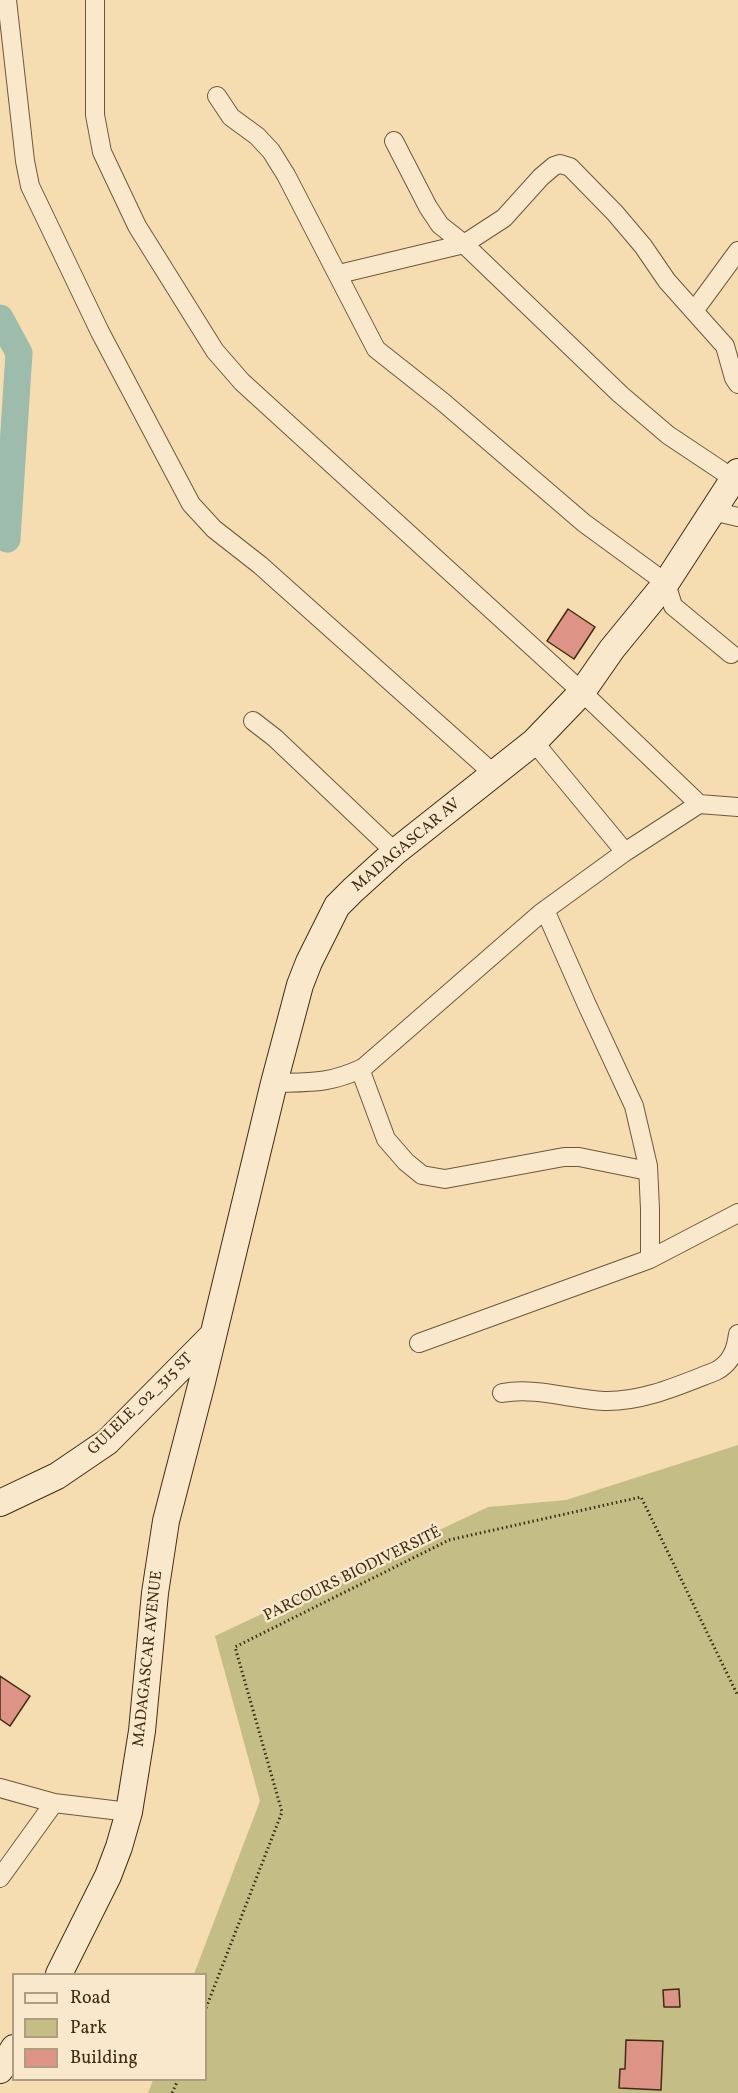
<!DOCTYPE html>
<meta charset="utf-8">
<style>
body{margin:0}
#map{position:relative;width:738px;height:2093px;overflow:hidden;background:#f6dcb1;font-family:Vollkorn,serif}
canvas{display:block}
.legend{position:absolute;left:12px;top:1973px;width:195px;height:108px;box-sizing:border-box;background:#f9e8cc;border:2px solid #af9d82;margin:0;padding:8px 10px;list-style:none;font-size:18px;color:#402c14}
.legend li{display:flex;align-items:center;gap:12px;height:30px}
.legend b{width:30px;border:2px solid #af9d82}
</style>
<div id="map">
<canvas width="738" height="2093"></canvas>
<ul class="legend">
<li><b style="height:8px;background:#f9e8cc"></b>Road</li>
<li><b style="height:16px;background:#c4be86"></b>Park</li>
<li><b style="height:16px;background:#dd9385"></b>Building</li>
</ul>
</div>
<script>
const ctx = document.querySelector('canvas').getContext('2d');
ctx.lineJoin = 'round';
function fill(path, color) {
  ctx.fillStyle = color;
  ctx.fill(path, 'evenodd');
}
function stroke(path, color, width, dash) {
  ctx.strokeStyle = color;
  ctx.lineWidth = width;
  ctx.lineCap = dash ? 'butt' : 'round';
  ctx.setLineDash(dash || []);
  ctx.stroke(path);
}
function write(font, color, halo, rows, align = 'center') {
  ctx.font = font + ' Vollkorn,serif';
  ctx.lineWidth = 5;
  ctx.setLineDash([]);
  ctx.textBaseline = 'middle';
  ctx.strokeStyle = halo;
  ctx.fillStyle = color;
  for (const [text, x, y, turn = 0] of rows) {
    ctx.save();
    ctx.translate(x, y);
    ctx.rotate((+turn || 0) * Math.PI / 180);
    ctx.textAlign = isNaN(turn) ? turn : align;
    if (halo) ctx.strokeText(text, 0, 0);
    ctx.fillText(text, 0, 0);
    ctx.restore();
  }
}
const green = new Path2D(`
 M 738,1445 L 738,2093 L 148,2093 L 153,2080 L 206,2080 L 206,1974 L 194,1974 L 260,1801 L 215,1636 L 488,1507 L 566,1500 Z`);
const river = new Path2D(`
 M 0,318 L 19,353 L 7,539`);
const building = new Path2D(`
 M 568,609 L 595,627 L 574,659 L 547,641 Z
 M 0,1676 L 30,1696 L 10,1726 L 0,1719 Z
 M 679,1989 L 680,2007 L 664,2007 L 663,1990 Z
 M 626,2040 L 663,2041 L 661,2090 L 619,2088 L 620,2069 L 625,2069 Z`);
const path = new Path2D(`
 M 206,2008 L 282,1812 L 235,1647 L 449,1540 L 641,1497 L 738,1696
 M 172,2093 L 178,2080`);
const street = new Path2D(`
 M 7,0 L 25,161 L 30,186 L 100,332 L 191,504 L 214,529 L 260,565 L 495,775
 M 95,0 L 95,115 L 102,152 L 137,226 L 215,351 L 242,382 L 582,692 L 699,804 L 738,807
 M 217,96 L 231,117 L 257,136 L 271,151 L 286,175 L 376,349 L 443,402 L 584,523 L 666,583 L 673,606 L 731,654
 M 394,141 L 428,207 L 440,225 L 464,244 L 620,394 L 668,435 L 734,479
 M 339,274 L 464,244 L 504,218 L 541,177 L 554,166 L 560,164 L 570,167 L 615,213 L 643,246 L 667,281 L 725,346 L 734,378 L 738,384
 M 694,311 L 738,251
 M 712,511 L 738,517
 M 253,721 L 275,738 L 395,852
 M 534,742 L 625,852
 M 545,910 L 587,1005 L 634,1106 L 648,1166 L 650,1209 L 650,1259
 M 360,1069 L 386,1139 L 406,1162 L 422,1175 L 445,1179 L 564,1157 L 579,1157 L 648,1171
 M 274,1083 C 312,1082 328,1084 363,1068 L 541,913 L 625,852 L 699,804
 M 419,1343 L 650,1259 L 738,1213
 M 502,1393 C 536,1387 570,1399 604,1401 C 643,1402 680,1385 716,1371 C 731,1363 736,1350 738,1334
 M 0,1788 L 54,1803 L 129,1812
 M 0,1878 L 54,1803`);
const secondary = new Path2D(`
 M 0,1503 L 57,1476 L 107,1442 L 213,1335
 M 59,1974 L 108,1876 L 119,1847 L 129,1812 L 142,1731 L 155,1593 L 166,1521 L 202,1382 L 274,1083 L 300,985 L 309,962 L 337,906 L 353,890 L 395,852 L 534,742 L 582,692 L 612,649 L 666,583 L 738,472
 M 0,2070 L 14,2048`);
const streetNames = [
 ["MADAGASCAR AV",407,846,-40],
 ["GULELE_02_315 ST",141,1405,-44],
 ["PARCOURS BIODIVERSITÉ",353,1575,-26],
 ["MADAGASCAR AVENUE",149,1659,-84]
];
fill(green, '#c4be86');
stroke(river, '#9dbcac', 27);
fill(building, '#dd9385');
stroke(building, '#402c14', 1.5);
stroke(street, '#6e583b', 20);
stroke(secondary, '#402c14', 28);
stroke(path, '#402c14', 3, [1.5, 3]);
stroke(street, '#f9e8cc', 18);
stroke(secondary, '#f9e8cc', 26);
write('16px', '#402c14', '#f9e8cc', streetNames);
</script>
